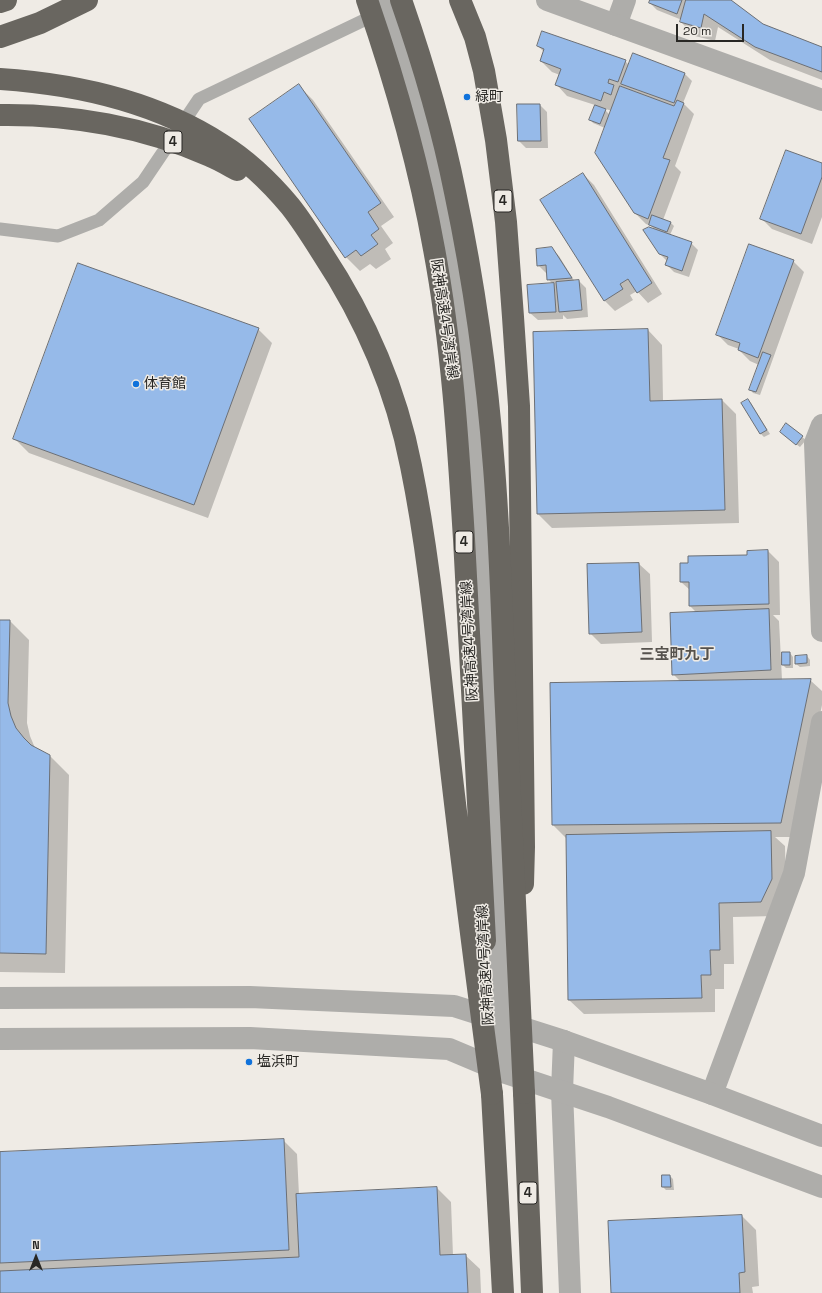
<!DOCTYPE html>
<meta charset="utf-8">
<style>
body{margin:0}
#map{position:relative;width:822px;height:1293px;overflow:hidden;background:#efebe5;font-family:"Space Grotesk",sans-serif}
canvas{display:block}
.north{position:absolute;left:16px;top:1237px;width:40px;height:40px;-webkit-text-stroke:3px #efebe5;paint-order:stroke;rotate:0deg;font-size:11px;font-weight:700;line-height:16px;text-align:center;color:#282724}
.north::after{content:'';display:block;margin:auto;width:14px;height:18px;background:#282724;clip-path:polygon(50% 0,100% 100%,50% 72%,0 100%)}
.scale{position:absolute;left:676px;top:24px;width:68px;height:18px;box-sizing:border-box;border:2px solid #282724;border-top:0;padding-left:5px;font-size:12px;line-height:14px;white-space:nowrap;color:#282724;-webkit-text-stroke:3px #efebe5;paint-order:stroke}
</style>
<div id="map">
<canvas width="822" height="1293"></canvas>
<div class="north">N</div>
<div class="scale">20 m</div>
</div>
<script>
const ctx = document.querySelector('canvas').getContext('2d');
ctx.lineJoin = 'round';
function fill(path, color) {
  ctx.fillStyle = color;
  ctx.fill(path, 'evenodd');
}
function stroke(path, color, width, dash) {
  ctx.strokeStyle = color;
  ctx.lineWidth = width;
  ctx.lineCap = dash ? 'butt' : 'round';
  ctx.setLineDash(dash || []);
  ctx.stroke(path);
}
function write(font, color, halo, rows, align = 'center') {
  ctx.font = font + ' "Space Grotesk","Noto Sans JP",sans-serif';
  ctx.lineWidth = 3;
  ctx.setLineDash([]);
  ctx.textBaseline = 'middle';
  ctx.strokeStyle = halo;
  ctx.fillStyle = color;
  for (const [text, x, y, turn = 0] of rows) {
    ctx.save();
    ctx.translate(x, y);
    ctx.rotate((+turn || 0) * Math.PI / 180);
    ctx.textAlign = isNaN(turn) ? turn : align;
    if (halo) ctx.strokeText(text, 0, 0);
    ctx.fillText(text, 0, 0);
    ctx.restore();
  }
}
const shadow = new Path2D(`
 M 651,0 L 729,0 L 762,25 L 822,48 L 822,80 L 770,60 L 718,27 L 715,41 L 695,36 L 681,22 L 682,20 L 657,10 L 650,3 Z
 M 538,46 L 625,61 L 629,65 L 685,74 L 692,81 L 683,103 L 694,114 L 675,166 L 681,172 L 663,220 L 671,223 L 674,226 L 670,235 L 691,243 L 698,250 L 689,277 L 674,272 L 666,264 L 667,261 L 660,254 L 656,230 L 651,226 L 646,224 L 635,213 L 605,128 L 593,123 L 590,119 L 595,105 L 567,96 L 557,85 L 560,75 L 552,72 L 541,61 L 544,52 ZM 603,108 L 612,111 L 610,115 Z
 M 299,86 L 313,100 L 394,217 L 381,226 L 393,243 L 385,249 L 391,259 L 376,269 L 370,264 L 360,271 L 346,257 Z
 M 518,105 L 540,105 L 547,112 L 548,148 L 526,148 L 519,141 Z
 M 822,164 L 822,217 L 812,244 L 772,229 L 761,218 Z
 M 583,174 L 594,185 L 662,294 L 648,303 L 637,291 L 630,295 L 633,300 L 615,311 L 604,300 Z
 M 552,249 L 559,256 L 575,282 L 579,281 L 586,288 L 588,317 L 567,319 L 563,315 L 563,319 L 538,320 L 530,313 L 553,284 L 548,279 L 548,272 L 546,273 L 538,265 Z
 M 793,261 L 804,272 L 760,395 L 753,393 L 750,389 L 759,365 L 750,361 L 739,350 L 739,349 L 728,345 L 717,334 Z
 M 258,329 L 272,343 L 208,518 L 29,453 L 15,439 Z
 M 648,330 L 662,345 L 663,401 L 722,400 L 736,414 L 739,523 L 552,528 L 538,514 Z
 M 748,400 L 751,403 L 770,434 L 764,437 L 761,434 L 742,403 Z
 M 785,436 L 802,437 L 806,440 L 800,447 Z
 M 768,551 L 779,562 L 780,615 L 773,615 L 779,621 L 782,680 L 810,680 L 822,691 L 822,705 L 795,837 L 775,837 L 785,846 L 786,893 L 775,916 L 733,917 L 734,964 L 724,964 L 724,989 L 715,989 L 715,1012 L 584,1014 L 569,1000 L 567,839 L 553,825 L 681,682 L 673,674 L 697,613 L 690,606 L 690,590 L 681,582 L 748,556 Z
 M 639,564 L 650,574 L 652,642 L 601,644 L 590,633 Z
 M 0,621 L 10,621 L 29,640 L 27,723 L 30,736 L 35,748 L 50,756 L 69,775 L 65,973 L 0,972 Z
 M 790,653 L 793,657 L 793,668 L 786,668 L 783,665 Z
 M 807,656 L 810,660 L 810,666 L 800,667 L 796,664 Z
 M 283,1140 L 297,1154 L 299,1195 L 437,1188 L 451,1202 L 453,1256 L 465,1255 L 480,1269 L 481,1293 L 0,1293 L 0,1153 Z
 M 670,1176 L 673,1179 L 674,1190 L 666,1190 L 663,1187 Z
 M 742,1216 L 756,1230 L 759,1286 L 752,1287 L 753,1293 L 612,1293 Z`);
const building = new Path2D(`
 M 650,0 L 682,0 L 677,14 L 649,3 Z
 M 686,0 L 731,0 L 763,24 L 822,47 L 822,72 L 755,47 L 704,14 L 701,28 L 680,22 Z
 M 542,31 L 626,60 L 618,82 L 609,79 L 608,83 L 614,85 L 611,95 L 604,92 L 601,101 L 555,85 L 561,69 L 540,61 L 544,49 L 537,46 Z
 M 633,53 L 685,73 L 674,103 L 621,84 Z
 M 299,84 L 381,203 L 368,212 L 379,229 L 371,235 L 378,244 L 361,256 L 356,250 L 345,258 L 249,119 Z
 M 620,86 L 674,106 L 677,100 L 684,103 L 663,158 L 670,160 L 648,219 L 634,213 L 595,153 Z
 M 517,104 L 540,104 L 541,141 L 518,141 Z
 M 595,105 L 606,109 L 600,124 L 589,120 Z
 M 786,150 L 822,163 L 822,177 L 801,234 L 760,219 Z
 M 583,173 L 652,283 L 637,293 L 628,279 L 620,284 L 623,289 L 604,301 L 540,200 Z
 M 652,215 L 671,222 L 667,232 L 649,225 Z
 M 649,227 L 692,242 L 682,271 L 665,265 L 668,257 L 659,254 L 643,230 Z
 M 749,244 L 794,260 L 758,358 L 738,350 L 740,343 L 716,335 Z
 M 552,247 L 572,278 L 547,280 L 546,265 L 537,266 L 536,249 Z
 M 78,263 L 259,328 L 194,505 L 13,439 Z
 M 579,280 L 582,310 L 559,312 L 556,282 Z
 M 554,283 L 556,312 L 529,313 L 527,285 Z
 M 648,329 L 650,401 L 722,399 L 725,510 L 537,514 L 533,332 Z
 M 763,352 L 771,355 L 756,392 L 749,390 Z
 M 748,399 L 767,430 L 760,434 L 741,403 Z
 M 786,423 L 803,436 L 796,445 L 780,432 Z
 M 768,550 L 769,604 L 689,606 L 689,582 L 680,582 L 680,563 L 688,563 L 688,556 L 747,555 L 747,551 Z
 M 639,563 L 642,632 L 589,634 L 587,564 Z
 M 769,609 L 771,670 L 672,675 L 670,613 Z
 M 0,620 L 10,620 L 8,703 L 11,716 L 16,728 L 24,738 L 31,745 L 50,755 L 46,954 L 0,953 Z
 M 782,652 L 790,652 L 790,665 L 782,665 Z
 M 807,655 L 807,663 L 795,664 L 795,656 Z
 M 811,679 L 781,823 L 552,825 L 550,683 Z
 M 771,831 L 772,879 L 761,902 L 719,903 L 720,950 L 710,950 L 711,975 L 701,975 L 702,998 L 568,1000 L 566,835 Z
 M 284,1139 L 289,1250 L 0,1263 L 0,1152 Z
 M 662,1175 L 670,1175 L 671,1187 L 662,1187 Z
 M 437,1187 L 440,1255 L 466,1254 L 468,1293 L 0,1293 L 0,1271 L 299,1257 L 296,1194 Z
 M 742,1215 L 745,1272 L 739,1273 L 740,1293 L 611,1293 L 608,1221 Z`);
const service = new Path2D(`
 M 0,229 L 58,236 L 99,220 L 143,182 L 199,99 L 379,13`);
const minor = new Path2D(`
 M 616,25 L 625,0
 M 822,425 L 815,443 L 822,631
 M 564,1041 L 562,1091 L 570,1293
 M 712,1094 L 794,873 L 822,722`);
const tertiary = new Path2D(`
 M 378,0 L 384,11 L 420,104 L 454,249 L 471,379 L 506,1073
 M 547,0 L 822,100
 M 0,998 L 250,997 L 454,1006 L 564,1041 L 712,1094 L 822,1136
 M 0,1039 L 250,1038 L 449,1049 L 506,1073 L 608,1107 L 822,1187`);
const motorway = new Path2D(`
 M 460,0 L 475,37 L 484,71 L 496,140 L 506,222 L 513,317 L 519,406 L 524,847 L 523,884
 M 0,2 L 6,0
 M 0,37 L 40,23 L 87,0
 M 524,1093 L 532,1293
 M 492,1094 L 503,1293`);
const motorwayBridge = new Path2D(`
 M 367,0 C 395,81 419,165 434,249 C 452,345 458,442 464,539 C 472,673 478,807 485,941
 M 401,0 C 423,63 442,127 455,192 C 474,282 487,375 494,467 C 500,541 502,615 505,689 C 512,824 518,959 524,1093
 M 0,79 C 76,84 156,102 221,144 C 247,160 270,182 290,206 C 302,221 312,237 322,253 C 365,318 396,389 411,466 C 429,554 437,644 447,733 C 460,853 476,974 492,1094
 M 0,115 C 71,114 145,127 210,156 C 220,160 228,165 237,170`);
const markers = [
 [467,97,4,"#1072db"],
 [136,384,4,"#1072db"],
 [249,1062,4,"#1072db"]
];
const shields = [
 [173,142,18],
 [503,201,18],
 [464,542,18],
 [528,1193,18]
];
const shieldNames = [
 ["4",173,142],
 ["4",503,201],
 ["4",464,542],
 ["4",528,1193]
];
const poiNames = [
 ["緑町",475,97],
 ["体育館",144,384],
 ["塩浜町",257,1062]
];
const streetNames = [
 ["阪神高速4号湾岸線",444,319,82],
 ["阪神高速4号湾岸線",470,641,-93],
 ["阪神高速4号湾岸線",486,965,-93]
];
const neighbourhoodNames = [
 ["三宝町九丁",677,655]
];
fill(shadow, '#0003');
fill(building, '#96bae9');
stroke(building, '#6b6f75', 1);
stroke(service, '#aeadaa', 13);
stroke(minor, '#aeadaa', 22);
stroke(tertiary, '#aeadaa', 22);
stroke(motorway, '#696660', 22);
stroke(motorwayBridge, '#696660', 22);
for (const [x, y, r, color] of markers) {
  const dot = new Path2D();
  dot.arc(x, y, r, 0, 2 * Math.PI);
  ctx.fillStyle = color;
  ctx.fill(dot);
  stroke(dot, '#efebe5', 1.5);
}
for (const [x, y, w] of shields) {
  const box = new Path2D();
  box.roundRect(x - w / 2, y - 11, w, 22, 3);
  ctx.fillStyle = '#efebe5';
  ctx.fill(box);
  stroke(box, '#282724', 1);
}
write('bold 13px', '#282724', null, shieldNames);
write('14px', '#282724', '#efebe5', poiNames, 'left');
write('14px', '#282724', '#efebe5', streetNames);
write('bold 15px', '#56524d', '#efebe5', neighbourhoodNames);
</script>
